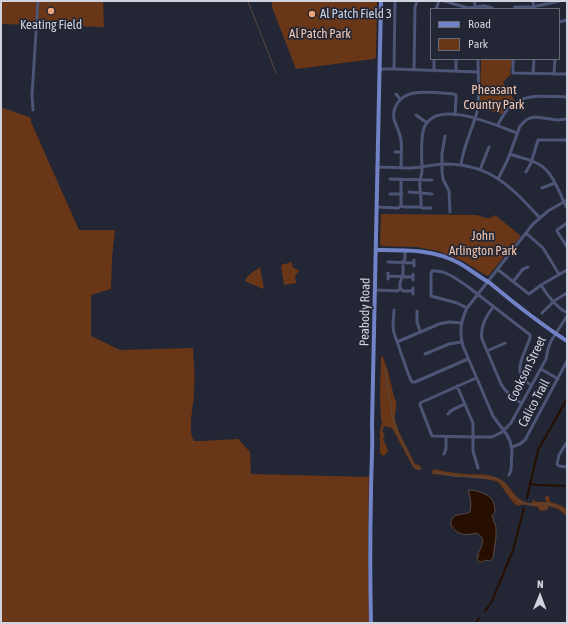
<!DOCTYPE html>
<style>
body{margin:0}
#map{position:relative;width:568px;height:624px;overflow:hidden;background:#222635;font-family:"Asap Condensed",sans-serif}
canvas{display:block}
.frame{position:absolute;inset:0;border:2px solid #d0d3dd;pointer-events:none}
.legend{position:absolute;left:430px;top:8px;width:130px;height:52px;box-sizing:border-box;background:#222635;border:1px solid #686b78;margin:0;padding:5px 7px;list-style:none;font-size:12px;color:#d0d3dd}
.legend li{display:flex;align-items:center;gap:8px;height:20px}
.legend b{width:20px;border:1px solid #686b78}
.north{position:absolute;left:520px;top:576px;width:40px;height:40px;-webkit-text-stroke:3px #222635;paint-order:stroke;rotate:1deg;font-size:11px;font-weight:700;line-height:16px;text-align:center;color:#d0d3dd}
.north::after{content:'';display:block;margin:auto;width:14px;height:18px;background:#d0d3dd;clip-path:polygon(50% 0,100% 100%,50% 72%,0 100%)}
</style>
<div id="map">
<canvas width="568" height="624"></canvas>
<div class="frame"></div>
<ul class="legend">
<li><b style="height:5px;background:#7282c6"></b>Road</li>
<li><b style="height:11px;background:#693717"></b>Park</li>
</ul>
<div class="north">N</div>
</div>
<script>
const ctx = document.querySelector('canvas').getContext('2d');
ctx.lineJoin = 'round';
function fill(path, color) {
  ctx.fillStyle = color;
  ctx.fill(path, 'evenodd');
}
function stroke(path, color, width, dash) {
  ctx.strokeStyle = color;
  ctx.lineWidth = width;
  ctx.lineCap = dash ? 'butt' : 'round';
  ctx.setLineDash(dash || []);
  ctx.stroke(path);
}
function write(font, color, halo, rows, align = 'center') {
  ctx.font = font + ' "Asap Condensed",sans-serif';
  ctx.lineWidth = 3.5;
  ctx.setLineDash([]);
  ctx.textBaseline = 'middle';
  ctx.strokeStyle = halo;
  ctx.fillStyle = color;
  for (const [text, x, y, turn = 0] of rows) {
    ctx.save();
    ctx.translate(x, y);
    ctx.rotate((+turn || 0) * Math.PI / 180);
    ctx.textAlign = isNaN(turn) ? turn : align;
    if (halo) ctx.strokeText(text, 0, 0);
    ctx.fillText(text, 0, 0);
    ctx.restore();
  }
}
const green = new Path2D(`
 M 1,1 L 103,1 L 104,27 L 1,24 Z
 M 272,1 L 377,1 L 376,57 L 374,59 L 296,69 L 272,7 Z
 M 481,59 L 512,59 L 511,69 L 510,72 L 511,74 L 503,82 L 515,101 L 507,107 L 502,114 L 479,108 L 480,104 Z
 M 1,107 L 31,118 L 31,122 L 79,230 L 115,230 L 112,257 L 111,289 L 91,295 L 91,336 L 120,350 L 193,348 C 194,362 195,377 194,392 C 194,405 187,429 194,441 L 203,441 L 238,439 L 250,452 L 251,474 L 369,477 L 368,539 L 369,623 L 1,623 Z
 M 381,214 L 477,215 C 484,217 488,221 495,215 L 521,236 L 489,275 L 487,276 L 463,261 L 438,251 L 417,247 L 382,246 L 380,244 Z
 M 292,262 L 293,268 L 299,270 L 298,272 L 295,276 L 296,283 L 284,285 L 281,265 Z
 M 260,267 L 264,289 L 251,284 L 245,281 C 247,275 255,271 260,267 Z
 M 382,356 L 383,357 L 388,371 L 394,397 C 399,404 394,412 395,420 C 398,433 409,451 415,464 L 421,466 L 420,470 L 415,469 L 413,467 L 392,428 L 388,427 L 386,426 L 385,426 L 382,431 L 385,434 L 383,439 L 388,450 L 386,454 L 383,456 L 380,453 L 380,431 L 382,421 L 381,419 L 380,397 L 381,357 Z
 M 433,469 C 443,471 453,473 464,474 C 475,475 488,473 498,478 C 513,485 513,502 532,503 L 533,499 L 536,502 L 546,502 L 547,501 L 545,499 L 545,497 L 547,496 C 551,497 549,499 550,502 L 560,505 L 567,509 L 567,516 L 558,509 L 549,506 L 547,510 L 541,511 L 539,510 L 538,507 C 531,506 524,503 517,506 L 512,501 L 499,483 L 496,481 L 484,479 L 432,474 Z`);
const water = new Path2D(`
 M 469,490 C 476,490 490,494 493,501 C 494,504 495,508 495,512 L 492,516 L 496,527 L 496,537 L 493,558 L 490,561 L 485,560 L 482,562 L 479,562 L 478,560 L 477,559 L 477,557 L 479,556 L 478,554 C 482,545 487,538 476,533 C 465,536 457,535 451,525 C 450,512 462,516 470,512 L 471,504 Z`);
const stream = new Path2D(`
 M 248,1 L 276,73
 M 385,368 L 389,398 L 392,404 C 387,418 408,452 414,466 L 416,468 L 421,469
 M 433,472 L 452,476 L 495,478 C 508,483 508,496 519,501 C 529,507 540,503 550,504 C 556,505 562,509 567,512
 M 539,505 L 540,507 L 543,508 L 547,507 L 548,505`);
const canal = new Path2D(`
 M 530,484 L 537,485 L 567,486
 M 527,498 L 538,450 L 567,399
 M 485,611 L 492,601 L 513,550 L 524,508
 M 476,623 L 479,618`);
const minor = new Path2D(`
 M 444,1 L 468,8 L 484,6 L 492,8
 M 474,1 L 476,9
 M 533,1 L 534,9
 M 436,9 L 439,1
 M 514,9 L 515,7 L 532,7 L 560,1
 M 559,22 L 567,20
 M 513,59 L 513,73 L 567,74
 M 394,69 L 395,1
 M 380,70 L 383,69 L 394,69 L 478,72
 M 414,70 L 415,7 L 417,1
 M 434,71 L 434,59
 M 456,71 L 456,59
 M 533,74 L 534,59
 M 554,74 L 555,59
 M 396,94 L 400,99
 M 33,110 L 32,95 L 38,1
 M 416,115 L 427,123
 M 498,125 C 513,91 536,96 567,97
 M 445,136 L 442,154 L 442,172 L 443,179 L 449,191 L 450,212
 M 395,152 L 401,152
 M 510,154 C 520,158 531,159 540,165 C 553,172 560,195 567,208
 M 461,165 C 463,147 472,130 477,112 C 480,97 478,75 478,59
 M 377,167 C 389,167 400,168 411,168 C 423,167 435,164 448,164 C 492,165 512,188 540,218
 M 401,168 C 401,159 402,149 401,140 C 400,133 396,126 394,119 C 392,106 401,95 414,93 C 426,91 442,93 454,94 L 456,95 L 456,97 L 455,115
 M 480,170 L 489,147
 M 526,172 L 531,163 L 538,140 L 567,140
 M 390,179 L 432,180
 M 498,179 L 508,159 L 520,126 L 526,120 L 530,118 L 536,117 L 557,120 L 567,119
 M 542,188 L 555,183
 M 409,192 L 432,194
 M 390,194 L 402,194
 M 401,206 L 401,179
 M 377,207 L 398,208 L 401,206 L 404,207 L 421,207 L 422,208 L 431,208
 M 421,207 C 422,198 419,191 420,182 C 420,178 422,175 422,170 C 422,158 420,139 424,128 C 436,97 497,126 517,133
 M 567,223 L 557,230 L 557,231 L 567,247
 M 526,233 L 543,248 L 559,274
 M 388,262 L 414,263
 M 414,266 L 414,260
 M 497,269 L 529,294 L 541,285 L 567,270
 M 388,276 L 413,277
 M 388,279 L 388,273
 M 413,280 L 413,274
 M 513,282 L 523,269 L 528,267
 M 541,285 C 547,295 556,307 567,313
 M 400,288 L 400,283 L 403,274 L 403,263 L 405,258 L 405,251
 M 375,290 L 398,291 L 400,288 L 403,291 L 413,291
 M 413,294 L 413,288
 M 493,307 C 486,317 480,326 482,339 L 501,384 C 506,393 513,398 521,403
 M 467,308 L 457,303 L 431,296 L 431,274 L 432,271 L 436,271 L 443,272 L 452,276 L 467,286 L 529,334 L 530,335 L 530,338 C 524,355 510,374 531,385
 M 394,310 L 393,326 L 394,333 L 409,376 L 412,382 L 415,382 L 468,359
 M 417,311 L 417,322 L 420,331
 M 542,313 L 554,301 L 567,293
 M 397,342 L 439,324 L 449,322 L 462,323
 M 487,351 L 505,343
 M 425,354 L 449,344 L 461,342
 M 541,369 L 558,379
 M 476,378 L 420,403 L 420,405 L 432,436 L 473,437 L 492,437 L 502,432 L 511,423 L 546,359 L 548,349 L 551,341 L 567,316
 M 457,386 L 473,423 L 473,451 L 478,468
 M 448,414 C 451,409 459,407 465,404
 M 567,442 L 559,455 L 557,464 L 559,466 L 567,467
 M 512,447 L 520,444 L 525,440 L 567,361
 M 444,454 L 446,449 L 446,437
 M 509,475 L 511,470 L 512,451 L 510,441 L 507,435 L 493,416 L 463,346 C 459,333 461,320 467,308 L 533,224 L 548,211 L 567,200`);
const major = new Path2D(`
 M 376,250 C 404,250 433,249 459,263 C 470,269 479,277 490,283 C 515,304 539,323 567,341
 M 371,623 C 370,580 370,536 371,493 C 371,470 373,448 372,425 L 381,1`);
const markers = [
 [51,11,4,"#efa377"],
 [312,14,4,"#efa377"]
];
const poiNames = [
 ["Al Patch Field 3",320,14],
 ["Keating Field",51,25,"center"]
];
const parkNames = [
 ["Al Patch Park",320,34],
 ["Pheasant",494,90],
 ["Country Park",494,105],
 ["John",483,236],
 ["Arlington Park",483,251]
];
const streetNames = [
 ["Peabody Road",365,312,-89],
 ["Cookson Street",527,369,-64],
 ["Calico Trail",534,403,-62]
];
fill(green, '#693717');
fill(water, '#260e01');
stroke(water, '#594943', 1);
stroke(stream, '#594943', 1);
stroke(canal, '#260e01', 2);
stroke(minor, '#4d5576', 3);
stroke(major, '#7282c6', 4);
for (const [x, y, r, color] of markers) {
  const dot = new Path2D();
  dot.arc(x, y, r, 0, 2 * Math.PI);
  ctx.fillStyle = color;
  ctx.fill(dot);
  stroke(dot, '#222635', 1.5);
}
write('13px', '#d0d3dd', '#222635', poiNames, 'left');
write('13px', '#f4c8b0', '#222635', parkNames);
write('13px', '#d0d3dd', '#222635', streetNames);
</script>
